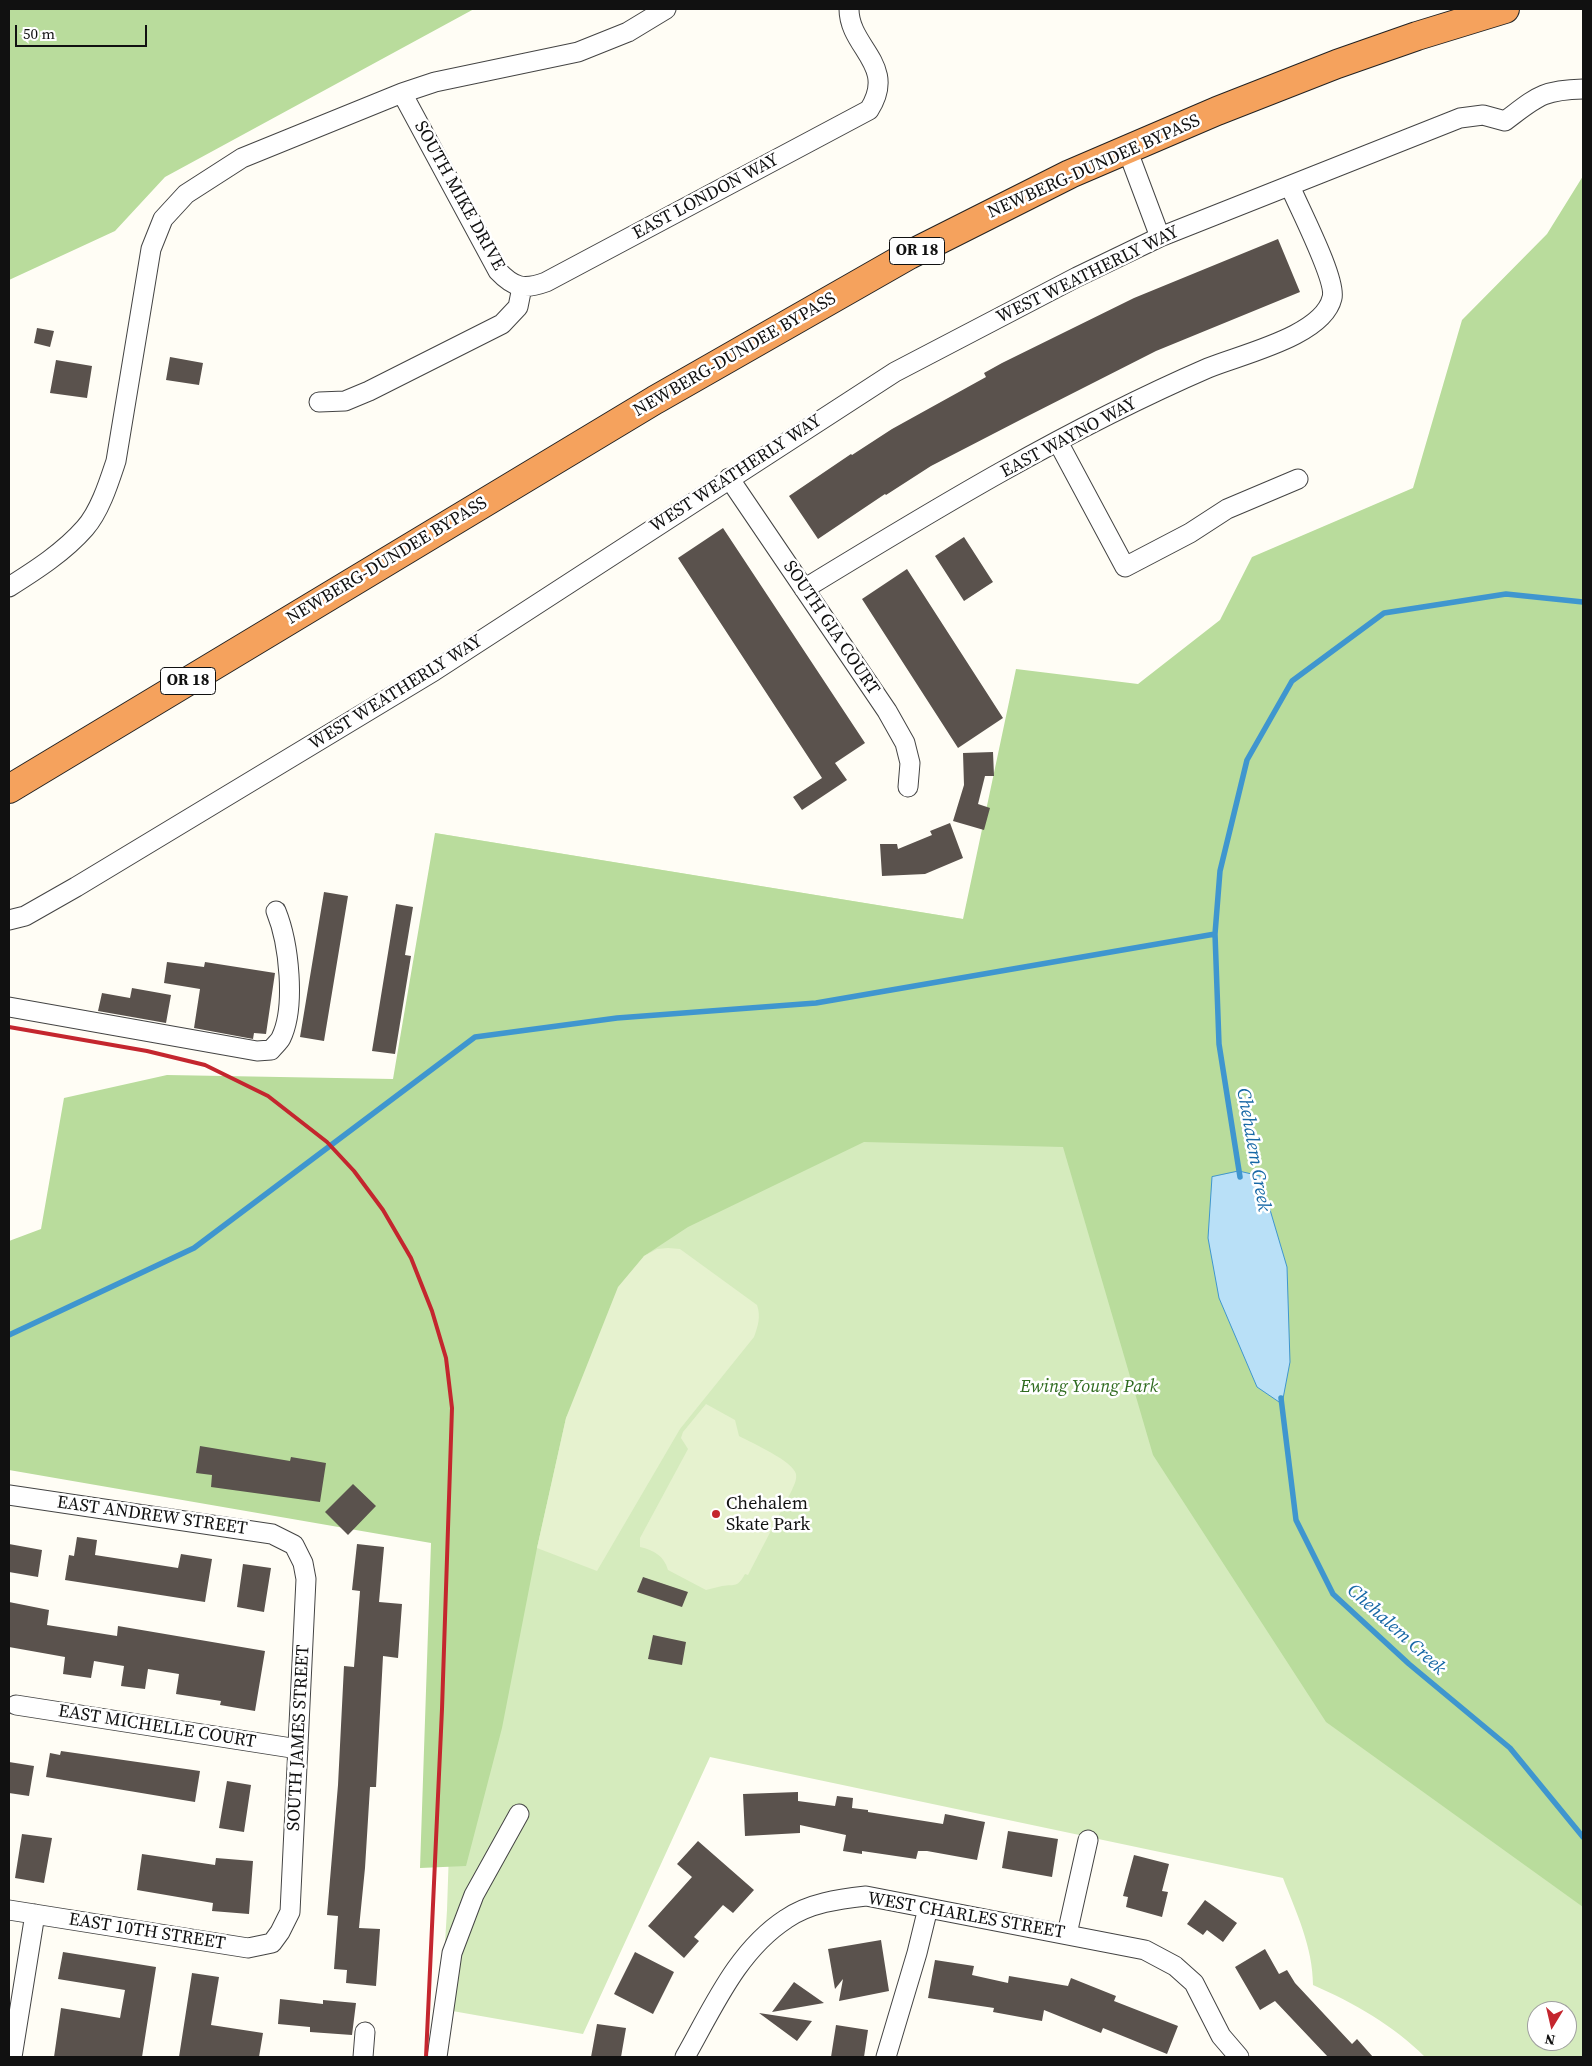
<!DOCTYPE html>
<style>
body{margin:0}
#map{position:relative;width:1592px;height:2066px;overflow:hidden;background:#fffdf5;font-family:"Source Serif 4",serif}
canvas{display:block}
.frame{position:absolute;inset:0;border:10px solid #111;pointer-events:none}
.north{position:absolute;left:1527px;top:2001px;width:50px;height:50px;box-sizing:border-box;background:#fff;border:1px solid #a0a0a0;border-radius:50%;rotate:189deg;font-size:14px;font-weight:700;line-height:20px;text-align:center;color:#111}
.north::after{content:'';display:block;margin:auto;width:18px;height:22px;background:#c4262e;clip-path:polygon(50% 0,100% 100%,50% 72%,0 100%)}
.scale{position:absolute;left:15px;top:25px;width:132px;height:22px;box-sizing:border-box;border:2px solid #111;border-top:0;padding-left:6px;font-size:15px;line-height:18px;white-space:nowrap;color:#111;-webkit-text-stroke:4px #fff;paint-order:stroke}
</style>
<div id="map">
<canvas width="1592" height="2066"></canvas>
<div class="frame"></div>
<div class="north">N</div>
<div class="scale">50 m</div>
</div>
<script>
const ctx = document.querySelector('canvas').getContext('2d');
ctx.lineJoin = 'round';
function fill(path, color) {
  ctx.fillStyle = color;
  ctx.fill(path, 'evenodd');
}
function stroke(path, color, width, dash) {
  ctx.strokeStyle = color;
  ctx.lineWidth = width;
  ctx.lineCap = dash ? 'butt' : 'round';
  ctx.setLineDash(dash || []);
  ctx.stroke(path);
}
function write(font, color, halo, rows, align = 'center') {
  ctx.font = font + ' "Source Serif 4",serif';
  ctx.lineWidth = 5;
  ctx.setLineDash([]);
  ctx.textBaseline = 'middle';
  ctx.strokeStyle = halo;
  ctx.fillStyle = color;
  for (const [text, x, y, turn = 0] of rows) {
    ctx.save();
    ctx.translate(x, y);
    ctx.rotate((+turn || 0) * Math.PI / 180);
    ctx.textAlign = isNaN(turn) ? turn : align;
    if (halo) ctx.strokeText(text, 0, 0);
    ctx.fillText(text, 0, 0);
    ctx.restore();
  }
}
const green = new Path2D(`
 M 435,833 L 963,919 L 1583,1819 L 1583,2057 L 1425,2057 C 1393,2025 1354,2003 1313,1985 C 1313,1947 1296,1912 1283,1878 L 710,1757 L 583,2034 L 441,2009 L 447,1910 L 463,1433 ZM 1537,2011 L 1567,2011 L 1567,2041 L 1537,2041 Z`);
const forest = new Path2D(`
 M 9,9 L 474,9 L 165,177 L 115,231 L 9,280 Z
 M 1583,176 L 1583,1907 L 1326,1722 L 1153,1455 L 1063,1147 L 864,1142 L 688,1227 L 644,1256 L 566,1418 L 537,1548 L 502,1728 L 466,1866 L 420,1868 L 431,1543 L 9,1470 L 9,1241 L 41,1229 L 64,1098 L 167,1075 L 393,1079 L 435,833 L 963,919 L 1016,669 L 1138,684 L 1220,620 L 1252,557 L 1413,488 L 1462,320 L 1547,234 Z`);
const pitch = new Path2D(`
 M 668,1248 L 680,1249 L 757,1305 C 761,1317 758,1326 754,1337 L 680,1429 L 597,1571 L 537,1548 L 566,1418 L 618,1287 L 644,1256 L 657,1249 Z
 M 706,1404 L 735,1420 L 739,1436 C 752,1443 793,1461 796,1474 C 797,1480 794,1485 792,1490 L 748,1575 L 745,1574 C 737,1588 736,1584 722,1586 C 717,1587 711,1589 706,1590 L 668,1570 C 664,1556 654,1550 640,1547 L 640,1538 L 688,1449 L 681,1438 L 683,1432 Z`);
const water = new Path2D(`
 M 1239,1171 L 1260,1176 L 1287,1267 L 1290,1362 L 1282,1404 L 1257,1387 L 1219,1298 L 1208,1238 L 1212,1177 Z`);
const stream = new Path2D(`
 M 1240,1177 L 1219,1044 L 1215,934 L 1220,871 L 1247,760 L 1292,681 L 1384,613 L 1506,594 L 1583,602
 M 9,1335 L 194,1248 L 475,1037 L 617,1018 L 816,1003 L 1215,934
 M 1281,1398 L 1296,1520 L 1333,1594 L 1409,1664 L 1510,1748 L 1583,1837`);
const building = new Path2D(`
 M 1278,239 L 1300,292 L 1156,351 L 1022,419 L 931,466 L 886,495 L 885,494 L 818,539 L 789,496 L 851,454 L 852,455 L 892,429 L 986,377 L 984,373 L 1002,363 L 1134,298 Z
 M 37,328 L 54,331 L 50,347 L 34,343 Z
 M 170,357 L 203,363 L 199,385 L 166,380 Z
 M 56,360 L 92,366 L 87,398 L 50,393 Z
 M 723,528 L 865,743 L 835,763 L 847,780 L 802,810 L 793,797 L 822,778 L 678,558 Z
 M 964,537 L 993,582 L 964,601 L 935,556 Z
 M 907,569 L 1003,718 L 958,748 L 862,599 Z
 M 993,752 L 994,776 L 985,776 L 978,804 L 990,808 L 984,830 L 953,821 L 964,785 L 963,753 Z
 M 950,823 L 963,858 L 925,874 L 882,876 L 880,844 L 897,844 L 898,849 L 932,835 L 930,831 Z
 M 324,892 L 348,896 L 324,1041 L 300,1037 Z
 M 396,904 L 413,907 L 405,955 L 411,956 L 395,1054 L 372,1051 Z
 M 167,962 L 204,967 L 205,962 L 275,973 L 266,1034 L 254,1033 L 253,1039 L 194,1028 L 200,989 L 164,983 Z
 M 132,988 L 171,995 L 166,1023 L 98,1011 L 102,993 L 130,998 Z
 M 200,1446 L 290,1461 L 291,1457 L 326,1463 L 320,1502 L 211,1487 L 212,1475 L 196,1473 Z
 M 353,1484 L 376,1506 L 348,1535 L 325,1512 Z
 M 77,1537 L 97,1540 L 95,1555 L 178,1568 L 181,1554 L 212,1559 L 205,1602 L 65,1580 L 69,1555 L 74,1556 Z
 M 9,1544 L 42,1550 L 38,1577 L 9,1572 Z
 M 357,1544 L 384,1547 L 379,1602 L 402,1604 L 398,1658 L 383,1656 L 376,1787 L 370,1787 L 365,1868 L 359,1928 L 380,1929 L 376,1986 L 346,1983 L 347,1970 L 334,1969 L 338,1916 L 327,1915 L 338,1785 L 344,1666 L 354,1667 L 360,1591 L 352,1590 Z
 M 243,1564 L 271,1568 L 264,1612 L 237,1607 Z
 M 643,1577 L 688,1592 L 682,1607 L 637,1592 Z
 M 9,1602 L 49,1610 L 47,1625 L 117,1636 L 118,1626 L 265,1651 L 255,1711 L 220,1705 L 221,1701 L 176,1694 L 179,1674 L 148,1669 L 145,1689 L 121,1686 L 124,1666 L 94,1661 L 91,1678 L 63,1674 L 65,1657 L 9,1647 Z
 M 653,1635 L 686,1642 L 682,1665 L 648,1659 Z
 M 61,1751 L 200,1771 L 195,1802 L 46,1777 L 50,1753 L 60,1755 Z
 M 9,1762 L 34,1766 L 29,1796 L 9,1793 Z
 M 227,1781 L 251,1785 L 244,1832 L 219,1828 Z
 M 798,1792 L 798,1801 L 835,1806 L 837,1796 L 853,1798 L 852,1808 L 868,1810 L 868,1812 L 943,1824 L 945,1814 L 985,1822 L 977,1860 L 927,1851 L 918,1851 L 916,1859 L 862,1851 L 862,1854 L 843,1851 L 846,1835 L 800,1825 L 800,1833 L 745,1836 L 743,1794 Z
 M 1008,1831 L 1058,1839 L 1052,1877 L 1002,1868 Z
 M 22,1834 L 52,1838 L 44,1883 L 15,1878 Z
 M 698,1841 L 754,1890 L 733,1913 L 723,1905 L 694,1937 L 699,1941 L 684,1958 L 648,1926 L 692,1877 L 677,1864 Z
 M 142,1854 L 215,1865 L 216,1858 L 253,1861 L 249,1914 L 212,1911 L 213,1903 L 137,1890 Z
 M 1134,1855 L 1169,1864 L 1162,1891 L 1168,1892 L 1162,1917 L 1126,1907 L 1128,1897 L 1123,1896 Z
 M 1205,1900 L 1237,1923 L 1223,1942 L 1207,1930 L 1203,1935 L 1187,1924 Z
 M 881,1940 L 889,1991 L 839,2001 L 843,1979 L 835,1989 L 828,1949 Z
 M 1265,1949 L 1279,1974 L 1287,1970 L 1295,1983 L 1352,2044 L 1357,2039 L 1373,2057 L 1328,2057 L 1275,2001 L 1260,2010 L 1235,1967 Z
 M 63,1952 L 156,1967 L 142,2057 L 54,2057 L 61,2008 L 120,2018 L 125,1990 L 58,1979 Z
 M 635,1952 L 674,1972 L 653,2014 L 614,1994 Z
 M 935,1960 L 974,1966 L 972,1975 L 1008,1983 L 1009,1976 L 1068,1986 L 1071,1978 L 1116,1996 L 1114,2001 L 1178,2026 L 1167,2054 L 1103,2028 L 1101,2033 L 1044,2010 L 1042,2021 L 993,2012 L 994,2008 L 928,1998 Z
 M 192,1973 L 219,1977 L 211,2025 L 263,2033 L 259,2057 L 179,2057 Z
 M 794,1982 L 824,2003 L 772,2012 Z
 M 280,1999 L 323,2004 L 323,2000 L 356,2003 L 352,2035 L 310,2032 L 310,2027 L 278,2024 Z
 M 759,2013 L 812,2021 L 797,2041 Z
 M 597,2024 L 626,2028 L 621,2057 L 591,2057 Z
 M 836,2025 L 868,2030 L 864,2057 L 831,2057 Z`);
const minor = new Path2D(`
 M 402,93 L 498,271 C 514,288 524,290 546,282 L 869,110 C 898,65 849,48 849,9
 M 1127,149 L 1160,237
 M 319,402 L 345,401 L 369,391 L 502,324 L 518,307 L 522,287
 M 1058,442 L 1125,567 L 1190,533 L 1227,509 L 1298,479
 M 729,478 L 887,711 L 905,743 L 910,763 L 908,787
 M 9,587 C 36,570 64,552 85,528 C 100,511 109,482 116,461 L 151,249 L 163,219 L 186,194 L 242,158 L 402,93 L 435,82 L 578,52 L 628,32 L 666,9
 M 804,589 C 935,509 1067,429 1208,368 C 1242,354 1323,336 1332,298 C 1337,280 1298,206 1290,186
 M 9,920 L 25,916 L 76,887 L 434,671 L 895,372 L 1077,277 L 1160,237 L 1460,118 L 1483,115 L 1505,121 C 1537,97 1542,90 1583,89
 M 9,1007 L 257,1051 L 271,1050 C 274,1046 279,1042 281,1038 C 296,1007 289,943 276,911
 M 9,1495 L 272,1534 L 294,1545 L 303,1563 L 306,1579 L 290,1912 L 280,1932 L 272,1943 L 248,1948 L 9,1910
 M 16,1705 L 298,1749
 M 1067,1934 L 1088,1840
 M 12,2057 L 35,1914
 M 363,2057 L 365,2032
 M 437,2057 L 452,1953 L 474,1895 L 519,1814
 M 685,2057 C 713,2008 737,1951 786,1919 C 809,1903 839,1899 866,1896 L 1145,1950 L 1175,1966 L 1194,1983 L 1221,2036 L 1239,2057
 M 886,2057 L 917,1953 L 928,1908`);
const highway = new Path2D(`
 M 9,789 L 655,400 L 909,255 L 1070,174 L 1217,111 L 1337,64 L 1417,36 L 1505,9`);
const rail = new Path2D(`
 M 9,1027 L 147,1051 L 205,1065 L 268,1096 L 327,1142 L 354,1171 L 383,1210 L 411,1258 L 432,1311 L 446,1358 L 452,1408 L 442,1709 L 426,2057`);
const markers = [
 [716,1514,5,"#c4262e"]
];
const shields = [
 [917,251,55],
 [188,681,55]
];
const shieldNames = [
 ["OR 18",917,251],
 ["OR 18",188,681]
];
const streetNames = [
 ["NEWBERG-DUNDEE BYPASS",1094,167,-24],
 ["SOUTH MIKE DRIVE",459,196,61],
 ["EAST LONDON WAY",706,197,-28],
 ["WEST WEATHERLY WAY",1088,275,-26],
 ["NEWBERG-DUNDEE BYPASS",735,355,-30],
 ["EAST WAYNO WAY",1069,438,-28],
 ["WEST WEATHERLY WAY",736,474,-33],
 ["NEWBERG-DUNDEE BYPASS",387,561,-31],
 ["SOUTH GIA COURT",831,628,56],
 ["WEST WEATHERLY WAY",396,693,-32],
 ["EAST ANDREW STREET",152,1516,8],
 ["EAST MICHELLE COURT",157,1727,9],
 ["SOUTH JAMES STREET",299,1738,-87],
 ["WEST CHARLES STREET",966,1916,10],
 ["EAST 10TH STREET",147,1932,9]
];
const parkNames = [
 ["Ewing Young Park",1089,1387]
];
const poiNames = [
 ["Chehalem",726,1504],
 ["Skate Park",726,1525]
];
const waterNames = [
 ["Chehalem Creek",1253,1150,80],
 ["Chehalem Creek",1396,1630,42]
];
fill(green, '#d5ebbd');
fill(forest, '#b9dc9c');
fill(pitch, '#e6f2cf');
fill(water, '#b9e0f7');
stroke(water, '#3f96cf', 1);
stroke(stream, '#3f96cf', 5.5);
fill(building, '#5a524d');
stroke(minor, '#444', 21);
stroke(highway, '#222', 30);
stroke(minor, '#fff', 19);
stroke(highway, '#f5a25d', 28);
stroke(rail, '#c4262e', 4);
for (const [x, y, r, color] of markers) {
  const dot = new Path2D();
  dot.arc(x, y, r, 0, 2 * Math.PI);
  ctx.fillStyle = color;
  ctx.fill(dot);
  stroke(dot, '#fff', 2);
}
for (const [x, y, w] of shields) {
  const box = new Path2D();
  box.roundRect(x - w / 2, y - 13.5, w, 27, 4);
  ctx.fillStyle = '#fff';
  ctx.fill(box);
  stroke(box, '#111', 1);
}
write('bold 16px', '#111', null, shieldNames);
write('18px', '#111', '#fff', streetNames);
write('italic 18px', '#2f6b1f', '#fff', parkNames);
write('18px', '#111', '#fff', poiNames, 'left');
write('italic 19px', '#1768a6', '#fff', waterNames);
</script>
